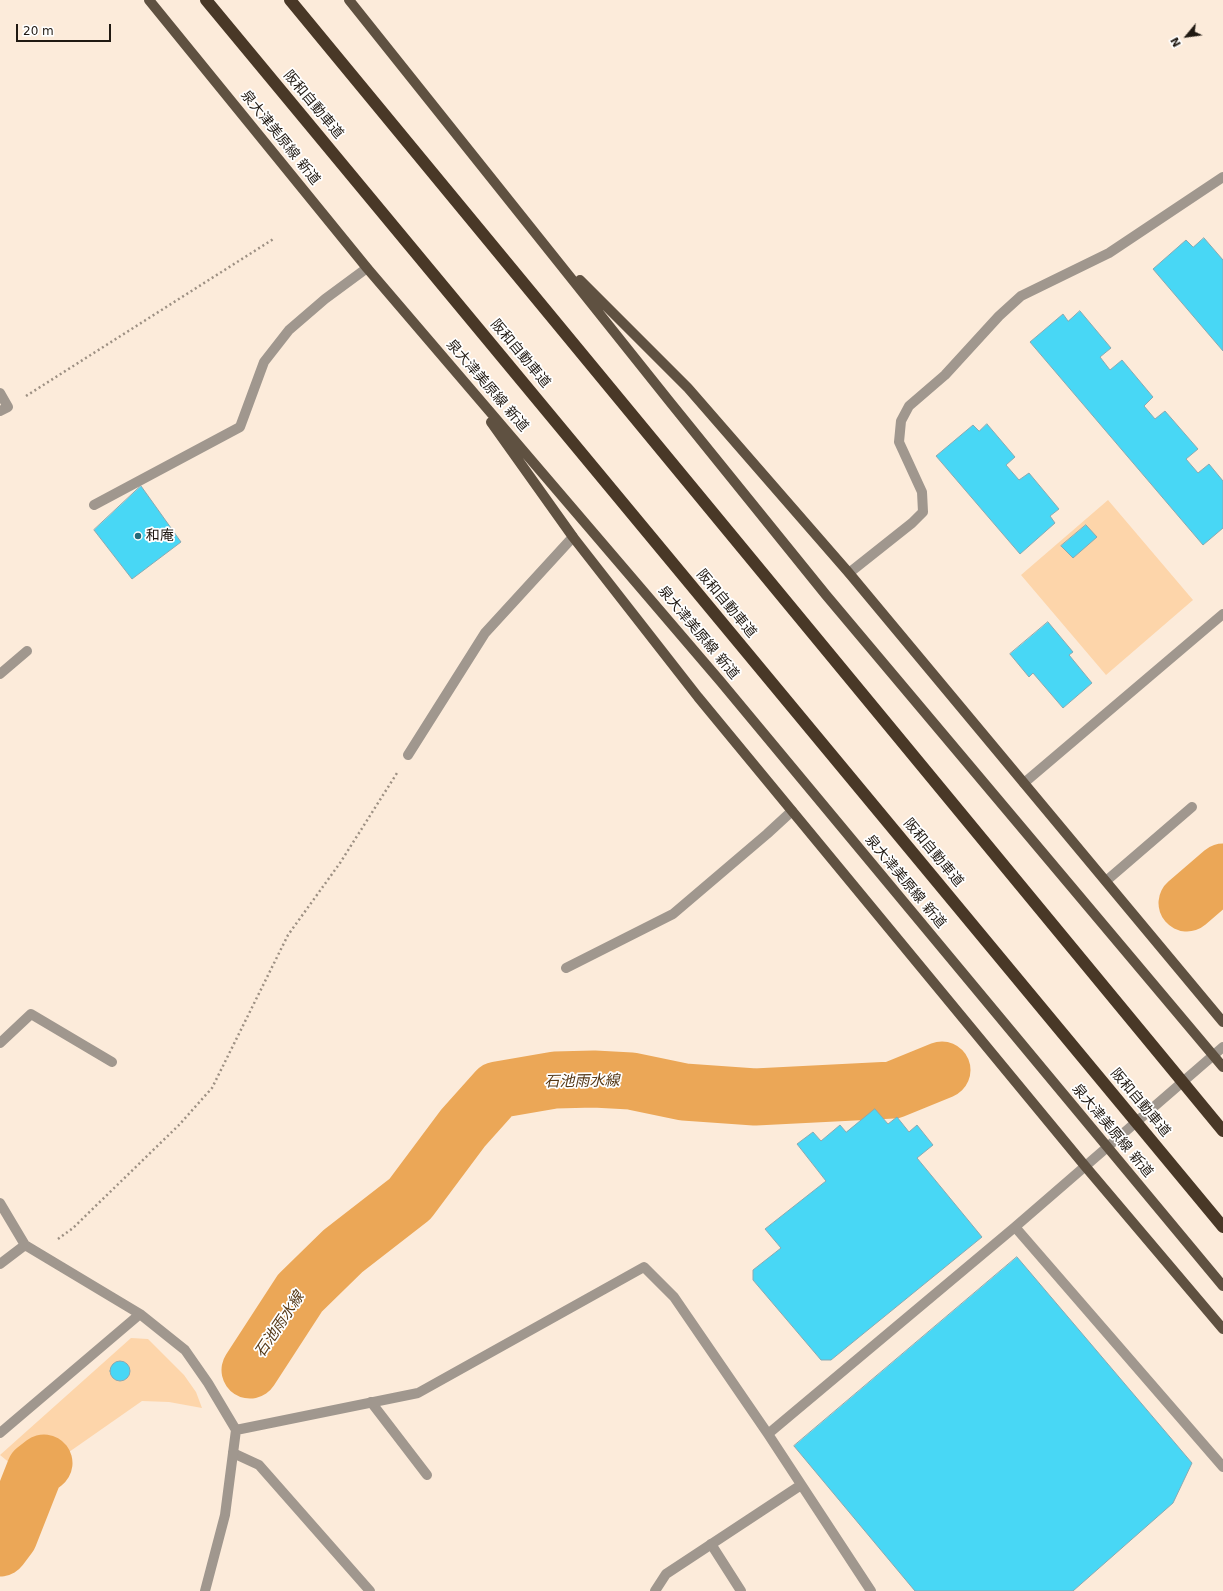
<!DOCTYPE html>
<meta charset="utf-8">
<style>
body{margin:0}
#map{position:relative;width:1223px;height:1591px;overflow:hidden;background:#fcebda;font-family:"DejaVu Sans",sans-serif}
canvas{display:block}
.north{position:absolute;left:1167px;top:16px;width:40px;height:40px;-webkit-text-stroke:3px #fff;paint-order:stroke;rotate:241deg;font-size:11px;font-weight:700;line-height:16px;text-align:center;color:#201912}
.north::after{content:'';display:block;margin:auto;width:14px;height:18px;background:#201912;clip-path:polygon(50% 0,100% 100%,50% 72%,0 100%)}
.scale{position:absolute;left:16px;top:24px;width:95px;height:18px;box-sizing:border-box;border:2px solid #201912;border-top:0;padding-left:5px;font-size:12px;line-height:14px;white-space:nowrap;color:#201912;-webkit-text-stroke:3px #fff;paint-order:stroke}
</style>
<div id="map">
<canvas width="1223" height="1591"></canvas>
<div class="north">N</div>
<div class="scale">20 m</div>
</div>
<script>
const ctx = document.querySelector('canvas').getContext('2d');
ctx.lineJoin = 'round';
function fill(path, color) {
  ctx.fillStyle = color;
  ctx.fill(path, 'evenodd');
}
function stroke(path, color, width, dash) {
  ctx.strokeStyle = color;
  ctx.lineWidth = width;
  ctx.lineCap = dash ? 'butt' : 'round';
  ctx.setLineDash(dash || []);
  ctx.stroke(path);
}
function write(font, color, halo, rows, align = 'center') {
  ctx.font = font + ' "DejaVu Sans","Noto Sans JP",sans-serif';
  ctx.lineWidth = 3.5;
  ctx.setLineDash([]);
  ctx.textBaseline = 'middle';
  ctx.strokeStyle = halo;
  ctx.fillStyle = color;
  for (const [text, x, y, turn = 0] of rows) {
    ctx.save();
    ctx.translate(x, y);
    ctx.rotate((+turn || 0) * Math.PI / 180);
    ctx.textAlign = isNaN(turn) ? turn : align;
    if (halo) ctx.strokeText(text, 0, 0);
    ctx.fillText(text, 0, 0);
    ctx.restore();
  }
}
const green = new Path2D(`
 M 1108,500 L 1193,600 L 1106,675 L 1021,575 Z
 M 131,1338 L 148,1339 L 184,1375 L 196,1392 L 202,1408 L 169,1402 L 142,1401 L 49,1466 L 39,1453 L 16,1468 L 0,1455 Z`);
const river = new Path2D(`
 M 1187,903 L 1223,872
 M 250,1370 L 300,1293 L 343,1251 L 410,1199 L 463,1128 L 497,1090 L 555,1080 L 594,1079 L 631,1081 L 684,1092 L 755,1097 L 893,1090 L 942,1070
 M 0,1548 L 9,1536 L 35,1470 L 44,1463`);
const building = new Path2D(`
 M 1204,238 L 1223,260 L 1223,351 L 1153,269 L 1186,240 L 1193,247 Z
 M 1080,311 L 1111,348 L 1100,357 L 1110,370 L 1122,360 L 1153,397 L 1144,406 L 1155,419 L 1165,411 L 1198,449 L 1186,459 L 1198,473 L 1209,464 L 1223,481 L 1223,528 L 1203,545 L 1030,342 L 1063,314 L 1068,321 Z
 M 987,424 L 1015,457 L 1006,465 L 1019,480 L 1029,473 L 1059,509 L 1050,516 L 1055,523 L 1020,554 L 936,456 L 973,425 L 979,431 Z
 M 141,486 L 181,542 L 132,579 L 94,530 Z
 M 1086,525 L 1097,537 L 1073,558 L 1061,546 Z
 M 1048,622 L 1073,652 L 1069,655 L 1092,683 L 1063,708 L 1033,673 L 1029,677 L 1010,654 Z
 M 875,1109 L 888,1124 L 897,1117 L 909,1132 L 917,1125 L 933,1145 L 917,1158 L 982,1237 L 831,1360 L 821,1360 L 753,1280 L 753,1270 L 781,1248 L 765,1229 L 826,1181 L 797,1144 L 813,1132 L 821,1141 L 840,1125 L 846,1132 Z
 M 1017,1257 L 1192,1463 L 1173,1503 L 1073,1591 L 915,1591 L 794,1446 Z
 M110 1371a10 10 0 1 1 20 0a10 10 0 1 1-20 0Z`);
const path = new Path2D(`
 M 26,396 L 275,238
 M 58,1239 L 73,1228 L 179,1125 L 212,1088 L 288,935 L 340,863 L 397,773`);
const lane = new Path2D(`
 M 94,505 L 240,427 L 264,362 L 289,330 L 325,299 L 367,268
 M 408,755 L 485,633 L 573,537
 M 1106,881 L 1192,807
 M 371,1402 L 427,1475
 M 233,1453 L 259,1465 L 370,1591
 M 711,1544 L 741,1591`);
const street = new Path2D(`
 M 0,393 L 8,407 L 0,411
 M 849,573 L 912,523 L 923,512 L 922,492 L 899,442 L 901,421 L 909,406 L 945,375 L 999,316 L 1021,296 L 1109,253 L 1223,177
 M 0,674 L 27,651
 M 1024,783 L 1223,614
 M 566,968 L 673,914 L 767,834 L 792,811
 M 0,1043 L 31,1014 L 112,1062
 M 0,1203 L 25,1245 L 140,1314 L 185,1350 L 208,1383 L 236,1430 L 225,1515 L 205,1591
 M 1015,1227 L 1223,1467
 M 0,1264 L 25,1245
 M 236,1430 L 418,1393 L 644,1267 L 674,1297 L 768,1434 L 871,1591
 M 0,1433 L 140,1314
 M 768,1434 L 1015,1227 L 1223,1047
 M 655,1591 L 666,1574 L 801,1485`);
const primary = new Path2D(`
 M 149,0 L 367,268 L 721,682 L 1223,1286
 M 349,0 L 670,402 L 826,595 L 1223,1067
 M 580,280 L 688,388 L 849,573 L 1223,1022
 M 491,422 L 573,537 L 698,697 L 1085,1166 L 1223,1329`);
const highway = new Path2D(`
 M 206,0 L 1223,1227
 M 290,0 L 1223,1131`);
const markers = [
 [138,536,4,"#246a79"]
];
const streetNames = [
 ["阪和自動車道",313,105,50],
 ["泉大津美原線 新道",280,138,51],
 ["阪和自動車道",520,354,50],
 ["泉大津美原線 新道",487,386,49],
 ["阪和自動車道",726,604,50],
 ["泉大津美原線 新道",698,633,50],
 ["阪和自動車道",933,853,50],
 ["泉大津美原線 新道",905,882,50],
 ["阪和自動車道",1140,1103,50],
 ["泉大津美原線 新道",1112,1131,50]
];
const poiNames = [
 ["和庵",146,536]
];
const waterNames = [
 ["石池雨水線",582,1082,-1],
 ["石池雨水線",280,1325,-56]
];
fill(green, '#fdd5aa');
stroke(river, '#eba757', 57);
fill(building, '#48d7f5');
stroke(building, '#8aa9b1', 1);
stroke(path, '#9d9083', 2.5, [2, 3]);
stroke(lane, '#a0978e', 10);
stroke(street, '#a0978e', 10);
stroke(primary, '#5f5141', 10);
stroke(highway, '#493827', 12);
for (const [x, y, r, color] of markers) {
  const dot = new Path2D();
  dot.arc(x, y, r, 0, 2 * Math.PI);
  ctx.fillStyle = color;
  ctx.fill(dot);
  stroke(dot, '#fff', 1.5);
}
write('14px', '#201912', '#fff', streetNames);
write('14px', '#201912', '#fff', poiNames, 'left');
write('italic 15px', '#543817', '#fff', waterNames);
</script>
